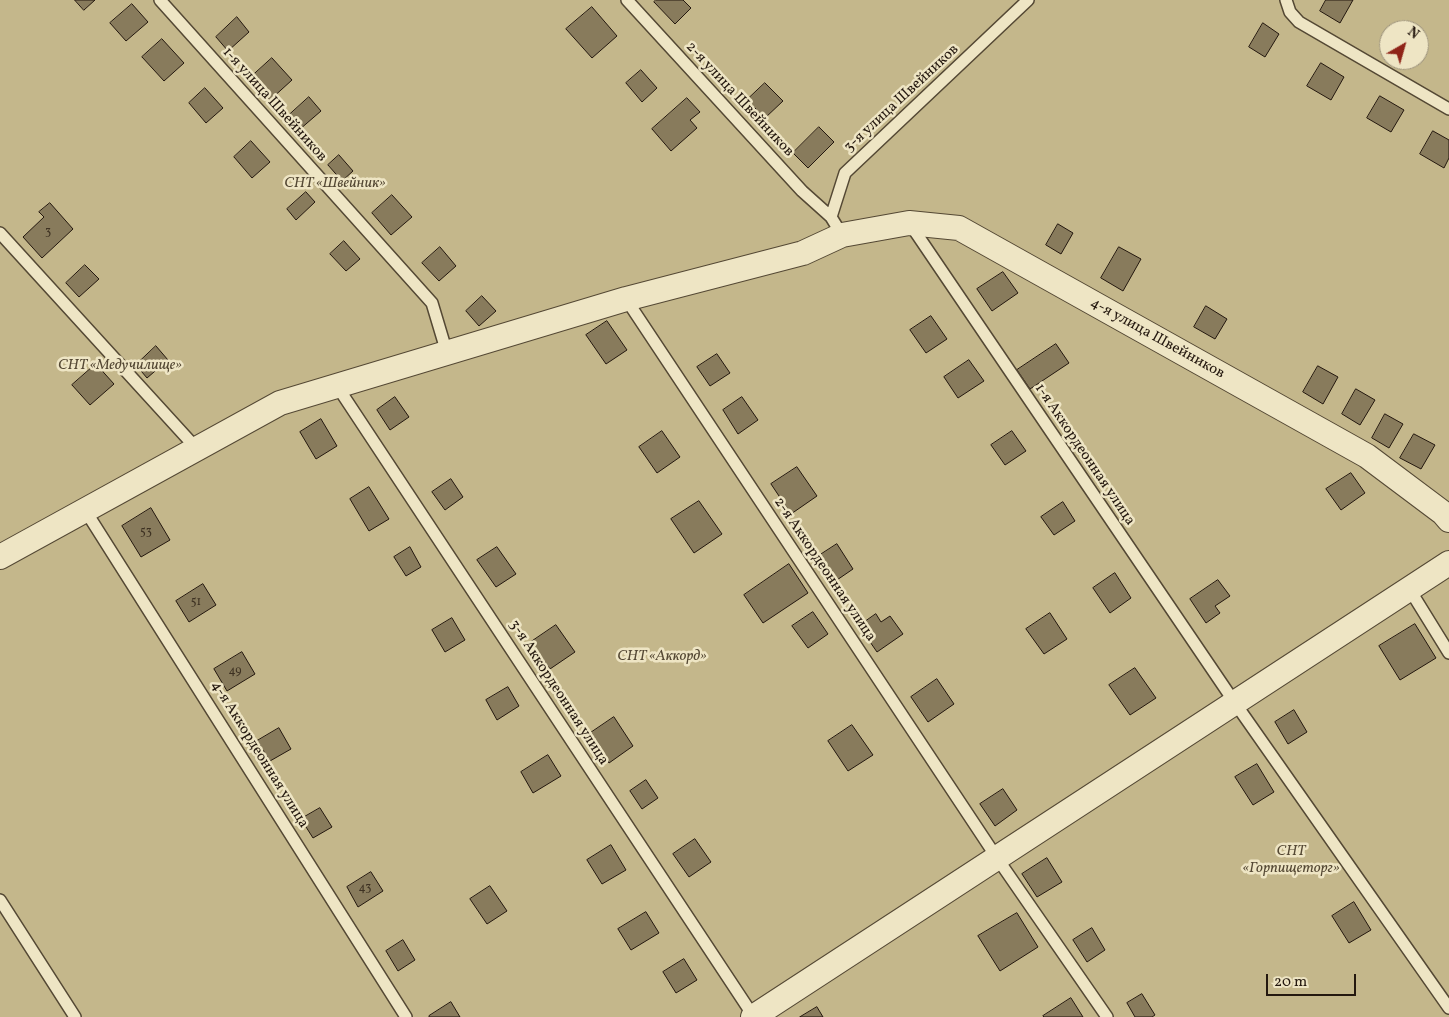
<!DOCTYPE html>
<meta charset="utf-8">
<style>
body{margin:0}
#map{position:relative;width:1449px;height:1017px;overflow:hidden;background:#e5d7a4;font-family:Vollkorn,serif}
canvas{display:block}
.north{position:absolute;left:1379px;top:20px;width:50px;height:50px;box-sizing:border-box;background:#eee5c4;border:1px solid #9d937c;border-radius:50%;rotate:38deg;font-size:14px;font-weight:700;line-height:20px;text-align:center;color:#24180f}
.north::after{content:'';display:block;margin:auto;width:18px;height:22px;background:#8f2418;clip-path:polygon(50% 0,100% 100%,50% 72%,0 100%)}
.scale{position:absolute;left:1266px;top:974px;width:90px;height:22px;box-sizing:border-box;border:2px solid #24180f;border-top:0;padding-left:6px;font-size:15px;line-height:18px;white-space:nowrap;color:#24180f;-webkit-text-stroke:4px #eee5c4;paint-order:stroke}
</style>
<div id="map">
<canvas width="1449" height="1017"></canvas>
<div class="north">N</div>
<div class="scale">20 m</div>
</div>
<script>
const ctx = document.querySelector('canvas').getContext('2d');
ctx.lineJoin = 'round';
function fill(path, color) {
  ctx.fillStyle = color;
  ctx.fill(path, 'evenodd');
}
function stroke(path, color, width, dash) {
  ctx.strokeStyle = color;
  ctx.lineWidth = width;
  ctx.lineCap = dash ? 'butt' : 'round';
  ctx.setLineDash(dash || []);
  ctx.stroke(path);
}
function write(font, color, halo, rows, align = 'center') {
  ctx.font = font + ' Vollkorn,serif';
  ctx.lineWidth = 5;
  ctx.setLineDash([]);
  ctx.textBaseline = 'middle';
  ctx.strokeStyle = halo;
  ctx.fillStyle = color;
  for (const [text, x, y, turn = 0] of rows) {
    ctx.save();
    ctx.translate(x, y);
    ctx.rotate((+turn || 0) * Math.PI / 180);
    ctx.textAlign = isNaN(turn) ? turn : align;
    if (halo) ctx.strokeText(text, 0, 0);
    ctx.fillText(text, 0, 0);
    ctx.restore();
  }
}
const green = new Path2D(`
 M 0,0 L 1449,0 L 1449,1017 L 0,1017 ZM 1389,30 L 1419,30 L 1419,60 L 1389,60 Z`);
const building = new Path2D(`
 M 75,0 L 95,0 L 84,10 Z
 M 656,0 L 683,0 L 691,8 L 675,24 L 654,2 Z
 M 1326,0 L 1353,0 L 1340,23 L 1320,11 Z
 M 132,4 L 148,22 L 126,41 L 110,23 Z
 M 592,7 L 617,36 L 592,58 L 566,29 Z
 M 237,17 L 249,32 L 228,51 L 216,37 Z
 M 1263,23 L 1279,34 L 1265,57 L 1249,47 Z
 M 162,39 L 184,63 L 164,81 L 142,57 Z
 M 272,58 L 292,80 L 270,100 L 250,78 Z
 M 1321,63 L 1344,77 L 1331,100 L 1307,86 Z
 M 641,70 L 657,88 L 642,102 L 626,83 Z
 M 765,83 L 783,101 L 765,118 L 747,100 Z
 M 205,88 L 223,108 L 206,123 L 189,103 Z
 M 1380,96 L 1404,110 L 1391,132 L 1367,118 Z
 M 309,97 L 321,111 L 299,130 L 287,117 Z
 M 687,98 L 700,112 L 690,120 L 697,128 L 671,151 L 652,129 Z
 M 819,127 L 834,142 L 808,168 L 793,153 Z
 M 1433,131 L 1449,140 L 1449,158 L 1444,168 L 1420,154 Z
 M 251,141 L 270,162 L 252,178 L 234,157 Z
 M 339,155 L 353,171 L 342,181 L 328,165 Z
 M 306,192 L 315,202 L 296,220 L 287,209 Z
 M 392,195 L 412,217 L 391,235 L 372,213 Z
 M 50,203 L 73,229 L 42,258 L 23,237 L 44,217 L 39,212 Z
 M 1058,224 L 1073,233 L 1061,254 L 1046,245 Z
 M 344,241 L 360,259 L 346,271 L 330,254 Z
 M 440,247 L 456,266 L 439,281 L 422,263 Z
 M 1119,247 L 1141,259 L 1123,291 L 1101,278 Z
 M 85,265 L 99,279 L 79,297 L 66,283 Z
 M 1003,272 L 1018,293 L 992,311 L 977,289 Z
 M 482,296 L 496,311 L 479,326 L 466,311 Z
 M 1206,306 L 1227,319 L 1215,339 L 1194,327 Z
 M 931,316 L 947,339 L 926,353 L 910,330 Z
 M 607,321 L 627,350 L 606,364 L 586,335 Z
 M 1056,344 L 1069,363 L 1030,389 L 1017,370 Z
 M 156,346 L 168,360 L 147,378 L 136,365 Z
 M 717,354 L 730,373 L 710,386 L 697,367 Z
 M 969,360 L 984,381 L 958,398 L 944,377 Z
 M 96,364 L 114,384 L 90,405 L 72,385 Z
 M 1318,366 L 1338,377 L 1323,404 L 1303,392 Z
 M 1356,389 L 1375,400 L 1360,425 L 1342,414 Z
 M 395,397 L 409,417 L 390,430 L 377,410 Z
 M 742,397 L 758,420 L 738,434 L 723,410 Z
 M 1385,414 L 1403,424 L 1389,448 L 1372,438 Z
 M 321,419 L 337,446 L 316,459 L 300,432 Z
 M 662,431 L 680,457 L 657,473 L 639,447 Z
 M 1012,431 L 1026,451 L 1005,465 L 991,445 Z
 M 1414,434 L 1435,445 L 1421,469 L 1400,458 Z
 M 797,467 L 817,496 L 791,514 L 771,484 Z
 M 1351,473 L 1365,493 L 1341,510 L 1326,489 Z
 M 451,479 L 463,497 L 445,510 L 432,492 Z
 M 369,487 L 389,519 L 369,531 L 350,499 Z
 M 699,501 L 722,534 L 694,553 L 671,519 Z
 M 1063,502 L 1075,521 L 1054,535 L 1041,517 Z
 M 151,508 L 170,540 L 141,557 L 122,526 Z
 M 837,544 L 853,569 L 834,582 L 817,557 Z
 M 410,547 L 421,567 L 406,576 L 394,557 Z
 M 497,547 L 516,574 L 496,587 L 477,560 Z
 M 789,564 L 808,593 L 763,623 L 744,595 Z
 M 1115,573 L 1131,598 L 1110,613 L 1093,588 Z
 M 1218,580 L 1230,596 L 1215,606 L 1220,613 L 1206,623 L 1190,599 Z
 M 203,584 L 216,605 L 189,622 L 176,601 Z
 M 813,612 L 828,634 L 808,648 L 792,626 Z
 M 1050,613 L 1067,639 L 1044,654 L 1026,629 Z
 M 876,614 L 881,622 L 890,616 L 903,634 L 877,652 L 859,626 Z
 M 452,618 L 465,640 L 445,652 L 432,630 Z
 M 1415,624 L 1436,658 L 1400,680 L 1379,646 Z
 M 556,625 L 575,652 L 550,669 L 531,642 Z
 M 242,652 L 255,674 L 227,691 L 214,669 Z
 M 1135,668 L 1156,698 L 1130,715 L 1109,685 Z
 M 937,679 L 954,704 L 928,722 L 911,697 Z
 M 508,687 L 519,706 L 497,720 L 486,700 Z
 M 1294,710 L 1307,732 L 1288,744 L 1275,722 Z
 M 614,717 L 633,746 L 609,763 L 589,734 Z
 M 852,725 L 873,755 L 848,771 L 828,741 Z
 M 279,728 L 291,749 L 270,761 L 257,741 Z
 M 548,755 L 561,776 L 533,793 L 521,772 Z
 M 1257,764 L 1274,792 L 1253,805 L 1235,777 Z
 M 646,780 L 658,798 L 642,809 L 630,791 Z
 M 1003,789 L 1017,810 L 995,826 L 980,804 Z
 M 320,808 L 332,827 L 313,838 L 301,819 Z
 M 695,839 L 711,862 L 689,877 L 673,854 Z
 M 611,845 L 626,870 L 602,884 L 587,860 Z
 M 1047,858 L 1062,882 L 1037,897 L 1022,874 Z
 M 371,872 L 383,891 L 358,907 L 347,887 Z
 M 490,886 L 507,911 L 487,924 L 470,899 Z
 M 1354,902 L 1371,930 L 1349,943 L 1332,916 Z
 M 646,912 L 659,933 L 631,950 L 618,929 Z
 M 1017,913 L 1038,947 L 1000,971 L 978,936 Z
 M 1092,928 L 1105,950 L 1087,962 L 1073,940 Z
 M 403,940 L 415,960 L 398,971 L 386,951 Z
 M 684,959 L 697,980 L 676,993 L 663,972 Z
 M 1142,994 L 1155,1015 L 1152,1017 L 1135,1017 L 1127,1003 Z
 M 1071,998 L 1083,1017 L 1044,1017 L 1043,1016 Z
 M 451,1002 L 460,1017 L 429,1017 L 429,1016 Z
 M 817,1007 L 823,1017 L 800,1017 Z`);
const service = new Path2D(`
 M 160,0 L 432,303 L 447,353
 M 627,0 L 802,191 L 831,217
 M 1286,0 L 1290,12 L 1299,22 L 1449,109
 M 910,224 L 1235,703 L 1449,1008
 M 0,233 L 197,449
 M 842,235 L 831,217 L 845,173 L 1028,0
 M 626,299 L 997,858 L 1107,1017
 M 337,386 L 754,1017
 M 85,510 L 406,1017
 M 1410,590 L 1449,653
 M 0,900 L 75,1017`);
const minor = new Path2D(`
 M 0,557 L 280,403 L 626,299 L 803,253 L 842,235 L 909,223 L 959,228 L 1367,456 L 1443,513 L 1449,520
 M 753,1017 L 1449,563`);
const numberNames = [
 ["3",48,233],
 ["53",146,533],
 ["51",196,603],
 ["49",235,672],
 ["43",365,889]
];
const streetNames = [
 ["3-я улица Швейников",902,99,-43],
 ["2-я улица Швейников",739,100,47],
 ["1-я улица Швейников",274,105,48],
 ["4-я улица Швейников",1157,339,29],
 ["1-я Аккордеонная улица",1084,455,56],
 ["2-я Аккордеонная улица",824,570,56],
 ["3-я Аккордеонная улица",558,693,57],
 ["4-я Аккордеонная улица",259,755,58]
];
const parkNames = [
 ["СНТ «Швейник»",335,184],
 ["СНТ «Медучилище»",120,366],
 ["СНТ «Аккорд»",662,657],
 ["СНТ",1291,852],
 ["«Горпищеторг»",1291,869]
];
fill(green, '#c4b78b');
fill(building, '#887b5c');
stroke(building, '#24180f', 1);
stroke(service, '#544834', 14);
stroke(minor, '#544834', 26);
stroke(service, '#eee5c4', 11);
stroke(minor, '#eee5c4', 24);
write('12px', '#3d3122', null, numberNames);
write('15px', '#24180f', '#eee5c4', streetNames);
write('italic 15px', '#544834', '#eee5c4', parkNames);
</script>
